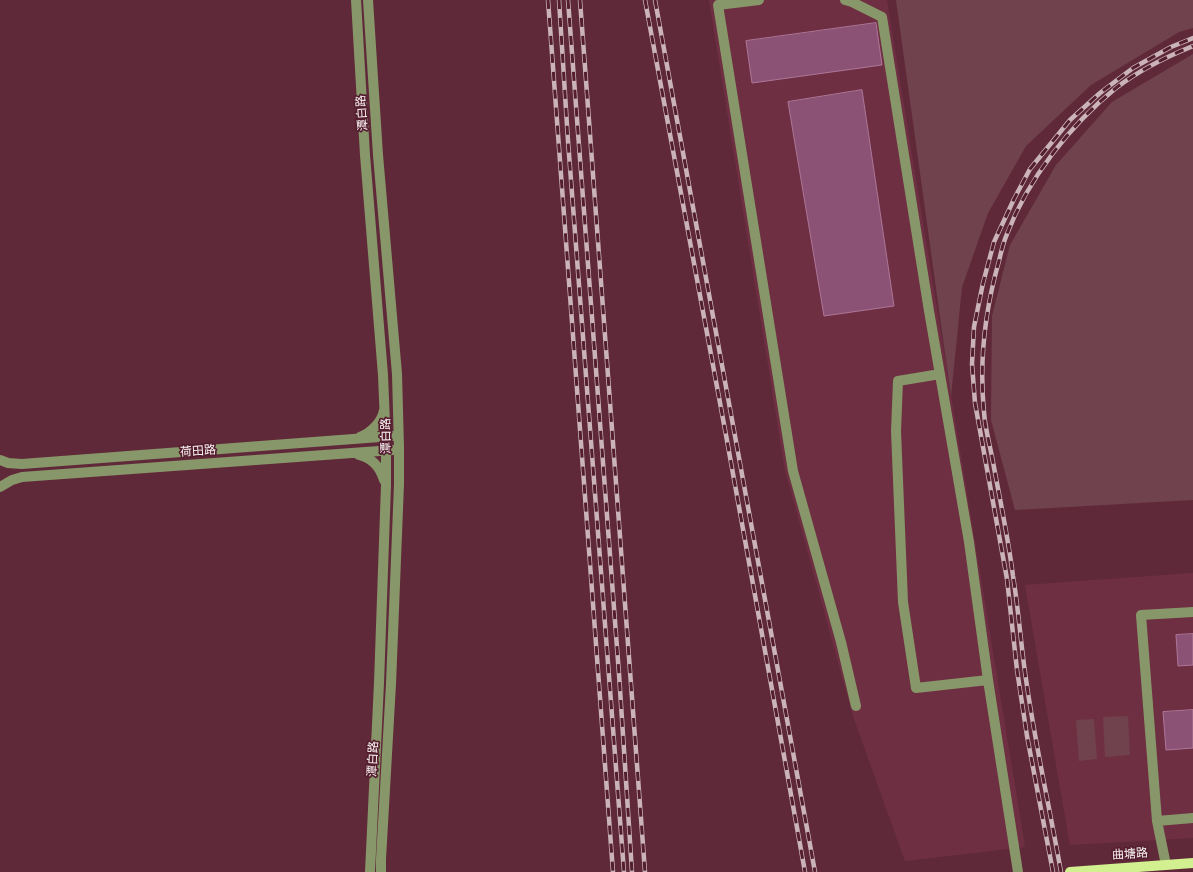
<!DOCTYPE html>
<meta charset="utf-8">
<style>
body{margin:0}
canvas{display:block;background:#602939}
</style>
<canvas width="1193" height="872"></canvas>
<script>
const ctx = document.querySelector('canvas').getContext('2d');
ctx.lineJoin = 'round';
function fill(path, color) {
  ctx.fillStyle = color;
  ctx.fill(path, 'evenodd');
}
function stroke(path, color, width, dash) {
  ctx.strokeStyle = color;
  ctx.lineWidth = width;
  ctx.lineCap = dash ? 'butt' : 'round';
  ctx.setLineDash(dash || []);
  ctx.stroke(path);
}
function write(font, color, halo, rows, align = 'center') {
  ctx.font = font + ' "Golos Text","Noto Sans SC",sans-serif';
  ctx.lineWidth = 3.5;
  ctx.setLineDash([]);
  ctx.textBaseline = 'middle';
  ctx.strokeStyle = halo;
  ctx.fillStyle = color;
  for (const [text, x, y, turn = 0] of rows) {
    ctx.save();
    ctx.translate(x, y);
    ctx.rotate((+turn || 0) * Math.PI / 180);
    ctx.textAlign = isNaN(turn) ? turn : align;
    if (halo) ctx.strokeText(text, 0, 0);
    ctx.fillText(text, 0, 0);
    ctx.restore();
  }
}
const built = new Path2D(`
 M 709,0 L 887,0 L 951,396 L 1025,847 L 905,861 L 853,716 L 785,470 Z
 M 1193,573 L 1193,838 L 1070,845 L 1025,585 Z`);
const green = new Path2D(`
 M 896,0 L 1193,0 L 1193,28 L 1179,32 L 1091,85 L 1026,146 L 988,213 L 962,287 L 951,396 Z
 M 1193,54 L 1193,500 L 1015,510 L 991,420 L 992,316 L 1010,245 L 1056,165 L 1112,102 Z
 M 1128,716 L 1130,755 L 1105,757 L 1103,717 Z
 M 1094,719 L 1097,759 L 1079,761 L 1076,720 Z`);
const building = new Path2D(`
 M 876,23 L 882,65 L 752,83 L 746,41 Z
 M 862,90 L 894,306 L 824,316 L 788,102 Z
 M 1193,634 L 1193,665 L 1178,666 L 1176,635 Z
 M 1193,710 L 1193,748 L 1166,750 L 1163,712 Z`);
const minor = new Path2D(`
 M 356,0 L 365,155 L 383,375 L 386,447 L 386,485 L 379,683 L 370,872
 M 368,0 L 378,155 L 397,374 L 399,447 L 399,484 L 391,684 L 381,859 L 381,872
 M 759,0 L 718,5 L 793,471 L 841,642 L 856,706
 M 845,0 L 852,2 L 882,17 L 929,311 L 969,542 L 988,680 L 1018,872
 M 940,374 L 898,381 L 896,431 L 903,602 L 916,688 L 988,680
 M 360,437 C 371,433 382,422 384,410
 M 359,455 C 372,458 380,467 384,480
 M 0,460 L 8,463 L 22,464 L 393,436
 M 0,487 L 12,480 L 22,477 L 393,450
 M 1157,821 L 1193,818
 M 1166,865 L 1157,821 L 1141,615 L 1193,612`);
const major = new Path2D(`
 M 1070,872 L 1193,863`);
const rail = new Path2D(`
 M 548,0 L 613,872
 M 559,0 L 568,141 L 624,872
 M 568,0 L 619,674 L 632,872
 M 580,0 L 645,872
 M 645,0 L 726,435 L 805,872
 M 655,0 L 815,872
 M 1053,872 L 1027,736 L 1017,670 L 1007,579 L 975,403 L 972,364 L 974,327 L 983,283 L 994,242 L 1014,199 L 1030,169 L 1070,120 L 1100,93 L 1133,68 L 1171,47 L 1193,38
 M 1061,872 C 1050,810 1036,748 1027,686 C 1021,649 1019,612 1013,576 C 1008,537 1000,500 993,462 C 990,445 985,429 984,412 C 979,361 985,310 999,261 C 1001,252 1003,243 1007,234 C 1028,179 1070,125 1116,88 C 1138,71 1168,56 1193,46`);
const streetNames = [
 ["潭白路",362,113,-94],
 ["潭白路",386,436,-91],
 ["荷田路",198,451,-4],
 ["潭白路",373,759,-87],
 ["曲塘路",1130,854,-4]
];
fill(built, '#6f2f43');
fill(green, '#70424e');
fill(building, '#8b5275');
stroke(building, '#ad7697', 1);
stroke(minor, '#889769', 10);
stroke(major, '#d2f08f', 10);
stroke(rail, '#cab4ba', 4.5);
stroke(rail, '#541e2f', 3, [9]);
write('12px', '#faf3f4', '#541e2f', streetNames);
</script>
